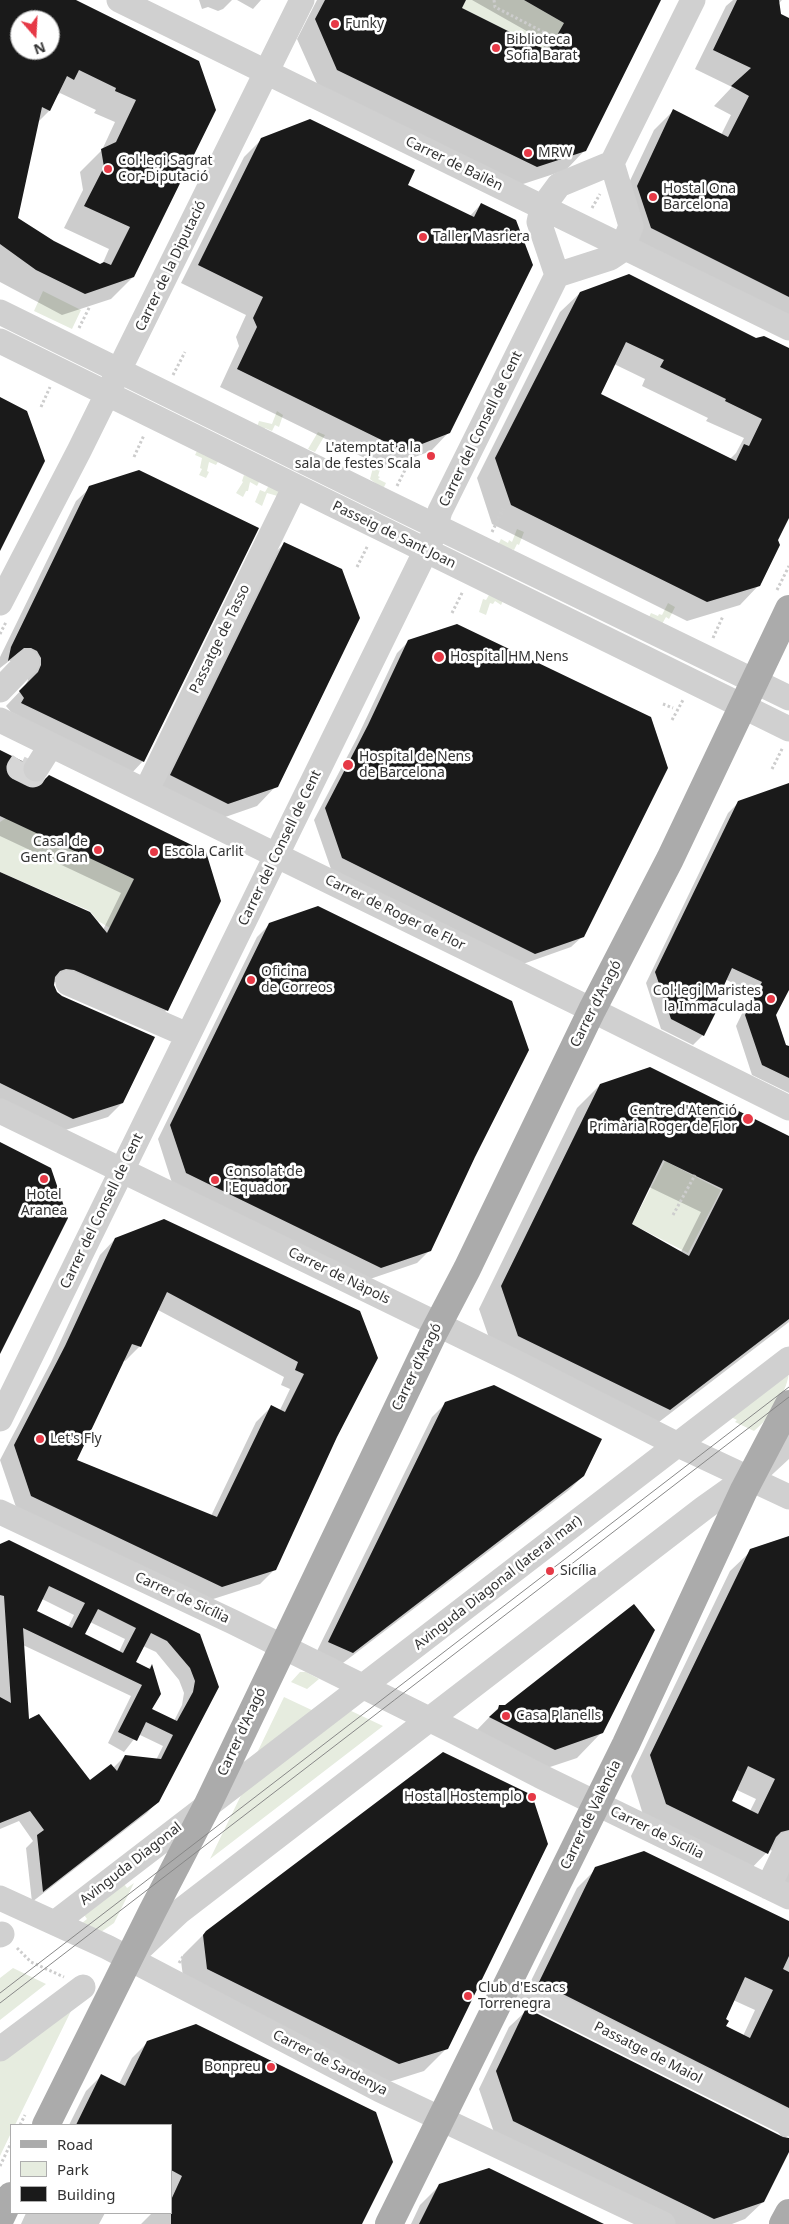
<!DOCTYPE html>
<meta charset="utf-8">
<style>
body{margin:0}
#map{position:relative;width:789px;height:2224px;overflow:hidden;background:#fff;font-family:"Noto Sans",sans-serif}
canvas{display:block}
.legend{position:absolute;left:10px;top:2124px;width:162px;height:90px;box-sizing:border-box;background:#fff;border:1px solid #adadad;margin:0;padding:6px 9px;list-style:none;font-size:15px;color:#333}
.legend li{display:flex;align-items:center;gap:10px;height:25px}
.legend b{width:25px;border:1px solid #adadad}
.north{position:absolute;left:10px;top:10px;width:50px;height:50px;box-sizing:border-box;background:#fff;border:1px solid #adadad;border-radius:50%;rotate:161deg;font-size:14px;font-weight:700;line-height:20px;text-align:center;color:#333}
.north::after{content:'';display:block;margin:auto;width:18px;height:22px;background:#e63946;clip-path:polygon(50% 0,100% 100%,50% 72%,0 100%)}
</style>
<div id="map">
<canvas width="789" height="2224"></canvas>
<ul class="legend">
<li><b style="height:6px;background:#ababab"></b>Road</li>
<li><b style="height:14px;background:#e6ecdf"></b>Park</li>
<li><b style="height:14px;background:#1a1a1a"></b>Building</li>
</ul>
<div class="north">N</div>
</div>
<script>
const ctx = document.querySelector('canvas').getContext('2d');
ctx.lineJoin = 'round';
function fill(path, color) {
  ctx.fillStyle = color;
  ctx.fill(path, 'evenodd');
}
function stroke(path, color, width, dash) {
  ctx.strokeStyle = color;
  ctx.lineWidth = width;
  ctx.lineCap = dash ? 'butt' : 'round';
  ctx.setLineDash(dash || []);
  ctx.stroke(path);
}
function write(font, color, halo, rows, align = 'center') {
  ctx.font = font + ' "Noto Sans",sans-serif';
  ctx.lineWidth = 5;
  ctx.setLineDash([]);
  ctx.textBaseline = 'middle';
  ctx.strokeStyle = halo;
  ctx.fillStyle = color;
  for (const [text, x, y, turn = 0] of rows) {
    ctx.save();
    ctx.translate(x, y);
    ctx.rotate((+turn || 0) * Math.PI / 180);
    ctx.textAlign = isNaN(turn) ? turn : align;
    if (halo) ctx.strokeText(text, 0, 0);
    ctx.fillText(text, 0, 0);
    ctx.restore();
  }
}
const green = new Path2D(`
 M 466,0 L 524,0 L 564,23 L 548,51 L 462,8 Z
 M 43,291 L 81,310 L 72,329 L 34,311 Z
 M 277,411 L 283,415 L 279,427 L 275,425 L 272,431 L 265,428 L 264,430 L 257,427 L 259,421 L 272,424 Z
 M 318,432 L 325,435 L 315,452 L 308,449 Z
 M 198,449 L 205,452 L 204,455 L 219,460 L 216,465 L 209,462 L 207,471 L 209,472 L 206,478 L 199,475 L 202,469 L 200,468 L 202,458 L 195,455 Z
 M 375,460 L 382,463 L 378,476 L 380,477 L 378,479 L 386,483 L 383,489 L 370,479 Z
 M 244,475 L 260,480 L 257,486 L 250,482 L 248,491 L 246,491 L 243,497 L 236,493 L 243,482 L 242,481 Z
 M 268,487 L 276,488 L 281,497 L 267,493 L 262,506 L 255,502 L 260,490 L 265,492 Z
 M 517,529 L 524,532 L 519,545 L 517,544 L 514,550 L 498,545 L 501,539 L 508,543 L 509,540 L 512,542 Z
 M 489,595 L 504,599 L 501,605 L 495,601 L 493,604 L 490,603 L 486,615 L 479,612 L 483,599 L 486,600 Z
 M 668,603 L 675,607 L 669,619 L 666,617 L 662,624 L 648,619 L 651,613 L 658,616 L 659,614 L 662,615 Z
 M 6,818 L 134,879 L 110,928 L 98,921 L 90,911 L 0,872 L 0,822 Z
 M 665,1161 L 721,1190 L 688,1253 L 632,1224 Z
 M 789,1370 C 789,1390 769,1419 754,1431 L 735,1422 L 737,1420 L 729,1416 Z
 M 300,1672 L 306,1672 L 319,1679 L 307,1689 L 291,1682 Z
 M 284,1697 L 318,1713 L 255,1757 Z
 M 347,1709 L 383,1726 L 210,1859 L 246,1785 Z
 M 122,1881 L 127,1888 L 134,1883 L 114,1923 L 101,1932 L 82,1923 L 87,1919 L 82,1912 Z
 M 13,1968 L 46,1984 L 0,2020 L 0,1978 Z
 M 72,2009 L 15,2125 L 11,2125 L 11,2133 L 0,2156 L 0,2060 Z`);
const shadow = new Path2D(`
 M 0,0 L 72,0 L 215,110 L 133,277 L 111,299 L 62,315 L 0,282 ZM 20,20 L 50,20 L 50,50 L 20,50 ZM 60,93 L 96,110 L 94,113 L 115,122 L 102,150 L 80,172 L 83,190 L 64,228 L 109,249 L 102,265 L 54,243 L 16,218 L 37,123 L 49,111 L 55,97 Z
 M 199,0 L 232,0 L 223,9 L 218,11 L 208,7 L 202,9 Z
 M 237,0 L 261,0 L 253,9 Z
 M 317,0 L 465,0 L 460,8 L 542,50 L 546,42 L 472,0 L 660,0 L 585,150 L 566,170 L 517,186 L 319,88 L 297,39 Z
 M 733,0 L 782,0 L 772,11 L 789,19 L 789,325 L 632,247 L 618,206 L 654,130 L 673,111 L 721,135 L 731,115 L 714,106 L 732,87 L 695,69 L 726,6 Z
 M 262,139 L 406,185 L 470,216 L 481,204 L 449,432 L 431,451 L 385,468 L 220,387 L 239,346 L 236,337 L 246,315 L 181,283 L 244,157 Z
 M 580,293 L 789,350 L 789,515 L 759,585 L 740,605 L 687,621 L 492,524 L 477,478 L 560,312 ZM 614,364 L 645,379 L 642,386 L 708,418 L 706,421 L 744,438 L 736,453 L 730,459 L 599,395 Z
 M 90,488 L 143,761 L 130,775 L 11,712 L 6,706 L 25,686 L 28,680 L 28,672 L 17,661 L 9,661 L 0,668 L 0,657 L 76,501 Z
 M 284,544 L 276,786 L 257,806 L 208,823 L 151,794 L 264,563 Z
 M 408,642 L 583,936 L 571,947 L 523,964 L 331,869 L 314,820 L 357,738 L 397,653 Z
 M 0,754 L 20,769 L 22,776 L 28,782 L 205,853 L 167,1010 L 153,1024 L 60,983 L 53,982 L 56,993 L 122,1103 L 108,1117 L 59,1132 L 0,1103 L 0,873 L 103,930 L 121,893 L 0,836 Z
 M 789,788 L 789,987 L 775,1015 L 785,1046 L 789,1048 L 789,1093 L 752,1075 L 736,1026 L 752,993 L 725,979 L 713,1005 L 703,1035 L 693,1045 L 661,1029 L 646,983 L 728,813 L 739,802 Z
 M 270,924 L 474,1156 L 430,1250 L 417,1263 L 367,1280 L 173,1186 L 158,1139 L 257,937 Z
 M 600,1085 L 789,1137 L 789,1322 L 646,1432 L 496,1358 L 479,1309 L 577,1108 ZM 649,1187 L 701,1212 L 681,1252 L 630,1224 Z
 M 115,1239 L 376,1358 L 301,1509 L 275,1569 L 260,1584 L 207,1601 L 17,1510 L 0,1460 L 51,1362 L 100,1255 ZM 158,1310 L 284,1377 L 281,1385 L 290,1389 L 280,1410 L 271,1407 L 256,1422 L 211,1516 L 76,1460 L 123,1360 L 125,1361 L 140,1346 Z
 M 446,1403 L 583,1476 L 569,1490 L 339,1666 L 315,1655 L 432,1417 Z
 M 789,1537 L 789,1894 L 774,1851 L 769,1850 L 747,1873 L 646,1824 L 631,1776 L 730,1571 L 751,1551 ZM 737,1790 L 756,1799 L 750,1811 L 730,1801 Z
 M 0,1545 L 199,1635 L 217,1687 L 158,1801 L 147,1813 L 32,1902 L 26,1848 L 33,1841 L 19,1821 L 0,1829 ZM 42,1599 L 74,1615 L 68,1627 L 36,1612 ZM 90,1622 L 125,1639 L 119,1652 L 84,1635 ZM 23,1645 L 131,1696 L 108,1743 L 124,1752 L 138,1734 L 163,1746 L 156,1760 L 125,1756 L 113,1768 L 90,1782 L 28,1721 ZM 143,1646 L 156,1652 L 179,1680 L 184,1693 L 182,1705 L 174,1721 L 150,1709 L 151,1666 L 148,1669 L 134,1663 Z
 M 500,1706 L 505,1706 L 602,1732 L 577,1758 L 529,1774 L 475,1732 Z
 M 596,1869 L 789,1923 L 789,2135 L 785,2138 L 789,2138 L 789,2149 L 763,2202 L 745,2219 L 732,2224 L 671,2224 L 496,2138 L 479,2089 L 509,2027 L 527,2010 L 784,2139 L 776,2130 L 521,2001 L 577,1888 ZM 733,2000 L 755,2010 L 743,2036 L 724,2027 L 724,2020 Z
 M 206,1932 L 447,2048 L 424,2071 L 376,2086 L 185,1992 L 181,1961 L 183,1955 Z
 M 148,2042 L 360,2224 L 141,2224 L 152,2213 L 171,2213 L 171,2125 L 69,2125 L 86,2091 L 101,2076 L 119,2084 L 132,2058 Z
 M 440,2185 L 601,2224 L 411,2224 L 420,2205 Z
 M 26,2213 L 105,2213 L 99,2224 L 21,2224 Z`);
const building = new Path2D(`
 M 0,0 L 76,0 L 199,61 L 216,110 L 134,277 L 85,294 L 36,270 L 0,244 ZM 20,20 L 50,20 L 50,50 L 20,50 ZM 79,70 L 116,88 L 115,91 L 136,100 L 116,142 L 101,149 L 104,167 L 84,206 L 130,227 L 111,265 L 104,262 L 100,264 L 54,241 L 18,218 L 42,107 L 50,111 L 67,76 L 74,80 Z
 M 325,0 L 466,0 L 462,8 L 548,51 L 564,23 L 524,0 L 661,0 L 586,151 L 537,167 L 337,70 L 315,19 Z
 M 737,0 L 779,0 L 781,14 L 789,18 L 789,297 L 651,228 L 637,186 L 673,109 L 728,137 L 749,96 L 731,86 L 751,68 L 713,50 Z
 M 310,119 L 415,170 L 408,185 L 474,217 L 481,203 L 516,220 L 533,265 L 450,433 L 404,451 L 237,369 L 257,327 L 253,318 L 263,297 L 198,265 L 261,138 Z
 M 629,274 L 756,338 L 764,336 L 789,348 L 789,518 L 778,540 L 780,545 L 760,586 L 707,602 L 511,505 L 495,458 L 580,292 ZM 626,342 L 664,360 L 660,367 L 726,399 L 725,401 L 762,419 L 749,446 L 744,444 L 736,461 L 601,394 Z
 M 0,397 L 27,411 L 45,461 L 0,551 Z
 M 139,470 L 259,528 L 144,762 L 21,703 L 24,698 L 19,691 L 38,672 L 41,665 L 41,658 L 37,651 L 31,648 L 24,648 L 8,661 L 11,647 L 89,486 Z
 M 284,542 L 342,569 L 360,618 L 278,787 L 228,804 L 170,775 Z
 M 457,624 L 651,717 L 668,768 L 584,937 L 535,954 L 342,858 L 325,808 L 368,725 L 408,640 Z
 M 0,750 L 24,762 L 22,769 L 23,775 L 29,781 L 36,783 L 42,782 L 49,775 L 206,852 L 221,901 L 168,1011 L 74,970 L 66,969 L 60,971 L 55,977 L 54,985 L 57,992 L 62,996 L 155,1037 L 123,1103 L 73,1119 L 0,1083 L 0,872 L 90,912 L 107,933 L 134,879 L 0,816 Z
 M 789,783 L 789,990 L 776,1015 L 786,1045 L 789,1046 L 789,1078 L 762,1065 L 745,1015 L 762,982 L 732,968 L 715,1005 L 719,1006 L 704,1036 L 671,1019 L 655,972 L 738,801 Z
 M 318,906 L 512,1001 L 529,1050 L 475,1157 L 431,1251 L 381,1268 L 186,1173 L 170,1125 L 269,923 Z
 M 650,1067 L 789,1136 L 789,1319 L 670,1410 L 518,1336 L 501,1286 L 600,1084 ZM 663,1160 L 723,1189 L 689,1256 L 632,1224 Z
 M 0,1142 L 51,1168 L 68,1218 L 0,1354 Z
 M 164,1219 L 360,1311 L 378,1358 L 337,1437 L 276,1570 L 222,1587 L 31,1496 L 14,1445 L 65,1346 L 115,1238 ZM 167,1292 L 298,1362 L 295,1370 L 304,1374 L 285,1412 L 271,1405 L 217,1517 L 77,1460 L 132,1344 L 141,1347 Z
 M 494,1385 L 602,1439 L 584,1476 L 353,1653 L 328,1642 L 445,1402 Z
 M 789,1536 L 789,1830 L 781,1832 L 776,1837 L 768,1854 L 666,1804 L 650,1755 L 750,1549 ZM 748,1766 L 775,1779 L 758,1814 L 732,1801 Z
 M 9,1540 L 200,1634 L 219,1687 L 159,1802 L 43,1892 L 37,1835 L 44,1830 L 30,1811 L 0,1823 L 0,1697 L 11,1703 L 4,1596 L 0,1595 L 0,1544 ZM 49,1586 L 85,1603 L 72,1628 L 37,1611 ZM 98,1609 L 136,1628 L 123,1653 L 85,1634 ZM 23,1628 L 142,1685 L 118,1732 L 137,1741 L 146,1722 L 173,1735 L 161,1759 L 125,1755 L 117,1771 L 111,1764 L 90,1780 L 39,1714 L 29,1719 ZM 151,1633 L 167,1641 L 190,1668 L 195,1681 L 193,1692 L 177,1721 L 152,1709 L 161,1694 L 152,1664 L 150,1669 L 136,1662 Z
 M 634,1604 L 655,1630 L 603,1733 L 555,1750 L 489,1717 L 498,1709 L 499,1705 L 505,1705 Z
 M 443,1752 L 532,1795 L 548,1844 L 448,2049 L 399,2064 L 207,1969 L 203,1935 L 206,1931 Z
 M 644,1851 L 789,1921 L 789,1956 L 783,1969 L 789,1972 L 789,2108 L 539,1982 L 595,1867 ZM 745,1977 L 773,1990 L 750,2038 L 726,2026 L 729,2021 L 726,2019 Z
 M 526,2008 L 783,2137 L 789,2138 L 789,2152 L 764,2202 L 714,2219 L 513,2121 L 496,2071 Z
 M 196,2024 L 376,2112 L 393,2162 L 362,2224 L 171,2224 L 171,2200 L 182,2176 L 171,2170 L 171,2125 L 76,2125 L 101,2074 L 125,2086 L 147,2041 Z
 M 489,2168 L 526,2186 L 604,2224 L 419,2224 L 439,2184 Z`);
const minorTunnel = new Path2D(`
 M 23,762 L 19,768 L 33,775 L 36,769`);
const path = new Path2D(`
 M 494,0 L 495,7 L 551,36
 M 592,208 L 600,194
 M 79,328 L 90,306
 M 173,375 L 185,352
 M 41,407 L 50,387
 M 134,457 L 144,435
 M 397,486 L 409,462
 M 492,532 L 503,509
 M 357,567 L 368,545
 M 777,590 L 789,566
 M 452,613 L 463,591
 M 0,634 L 6,622
 M 713,638 L 723,616
 M 663,704 L 673,708
 M 672,720 L 683,700
 M 772,769 L 783,747
 M 673,1215 L 695,1175
 M 17,1948 L 31,1962 L 64,1977
 M 179,1963 L 184,1955
 M 20,2125 L 25,2115
 M 0,2166 L 11,2143`);
const minor = new Path2D(`
 M 119,0 L 789,328
 M 557,275 L 610,258 L 619,252 L 623,246 L 631,226 L 612,163
 M 0,312 L 388,503 L 789,698
 M 0,341 L 789,729
 M 0,603 L 79,451 L 302,0
 M 0,690 L 27,662
 M 0,720 L 592,1010 L 789,1108
 M 36,769 L 51,745
 M 146,791 L 295,486
 M 68,983 L 176,1030
 M 0,1111 L 519,1364 L 678,1445 L 789,1497
 M 0,1419 L 432,538 L 440,511 L 557,275 L 539,222 L 542,208 L 559,185 L 612,163 L 693,0
 M 0,1512 L 233,1622 L 455,1732 L 540,1776 L 789,1897
 M 768,1887 L 789,1844
 M 0,1898 L 107,1947 L 380,2090 L 663,2224
 M 56,1922 L 789,1359
 M 0,1935 L 2,1934
 M 133,1955 L 179,1912 L 704,1508 L 735,1486 L 750,1478 L 789,1442
 M 507,1986 L 523,1993 L 528,1993 L 789,2124
 M 0,2049 L 83,1987`);
const major = new Path2D(`
 M 46,2125 L 152,1912 L 207,1806 L 433,1334 L 467,1269 L 592,1010 L 670,859 L 789,609
 M 0,2219 L 11,2196
 M 389,2224 L 626,1744 L 744,1490 L 789,1404
 M 783,2224 L 789,2213`);
const tram = new Path2D(`
 M 0,1993 L 789,1387
 M 0,2003 L 789,1397`);
const markers = [
 [335,24,5,"#e63946"],
 [496,48,5,"#e63946"],
 [528,153,5,"#e63946"],
 [108,169,5,"#e63946"],
 [653,197,5,"#e63946"],
 [423,237,5,"#e63946"],
 [431,456,5,"#e63946"],
 [439,657,6,"#e63946"],
 [348,765,6,"#e63946"],
 [98,850,5,"#e63946"],
 [154,852,5,"#e63946"],
 [251,980,5,"#e63946"],
 [771,999,5,"#e63946"],
 [748,1119,6,"#e63946"],
 [44,1179,5,"#e63946"],
 [215,1180,5,"#e63946"],
 [40,1439,5,"#e63946"],
 [550,1571,5,"#e63946"],
 [506,1716,5,"#e63946"],
 [532,1797,5,"#e63946"],
 [468,1996,5,"#e63946"],
 [271,2067,5,"#e63946"]
];
const poiNames = [
 ["Funky",345,24],
 ["Biblioteca",506,40],
 ["Sofia Barat",506,56],
 ["MRW",538,153],
 ["Col·legi Sagrat",118,161],
 ["Cor-Diputació",118,177],
 ["Hostal Ona",663,189],
 ["Barcelona",663,205],
 ["Taller Masriera",433,237],
 ["L'atemptat a la",421,448,"right"],
 ["sala de festes Scala",421,464,"right"],
 ["Hospital HM Nens",450,657],
 ["Hospital de Nens",359,757],
 ["de Barcelona",359,773],
 ["Casal de",88,842,"right"],
 ["Gent Gran",88,858,"right"],
 ["Escola Carlit",164,852],
 ["Oficina",261,972],
 ["de Correos",261,988],
 ["Col·legi Maristes",761,991,"right"],
 ["la Immaculada",761,1007,"right"],
 ["Centre d'Atenció",737,1111,"right"],
 ["Primària Roger de Flor",737,1127,"right"],
 ["Consolat de",225,1172],
 ["l'Equador",225,1188],
 ["Hotel",44,1195,"center"],
 ["Aranea",44,1211,"center"],
 ["Let's Fly",50,1439],
 ["Sicília",560,1571],
 ["Casa Planells",516,1716],
 ["Hostal Hostemplo",522,1797,"right"],
 ["Club d'Escacs",478,1988],
 ["Torrenegra",478,2004],
 ["Bonpreu",261,2067,"right"]
];
const streetNames = [
 ["Carrer de Bailèn",454,164,26],
 ["Carrer de la Diputació",171,266,-64],
 ["Carrer del Consell de Cent",481,429,-64],
 ["Passeig de Sant Joan",394,535,26],
 ["Passatge de Tasso",220,639,-64],
 ["Carrer del Consell de Cent",280,848,-64],
 ["Carrer de Roger de Flor",395,913,26],
 ["Carrer d'Aragó",596,1004,-63],
 ["Carrer del Consell de Cent",102,1211,-64],
 ["Carrer de Nàpols",339,1276,26],
 ["Carrer d'Aragó",417,1367,-64],
 ["Avinguda Diagonal (lateral mar)",498,1583,-38],
 ["Carrer de Sicília",182,1598,25],
 ["Carrer d'Aragó",242,1732,-65],
 ["Carrer de València",591,1815,-64],
 ["Carrer de Sicília",657,1833,26],
 ["Avinguda Diagonal",131,1864,-38],
 ["Passatge de Maiol",648,2053,27],
 ["Carrer de Sardenya",330,2063,27]
];
fill(green, '#e6ecdf');
fill(shadow, '#0003');
fill(building, '#1a1a1a');
stroke(minorTunnel, '#d6d6d6', 25, [25, 12]);
stroke(path, '#cdcdcd', 3, [2.5, 2.5]);
stroke(minor, '#d0d0d0', 25);
stroke(major, '#ababab', 28);
stroke(tram, '#888', 1);
for (const [x, y, r, color] of markers) {
  const dot = new Path2D();
  dot.arc(x, y, r, 0, 2 * Math.PI);
  ctx.fillStyle = color;
  ctx.fill(dot);
  stroke(dot, '#fff', 2);
}
write('14px', '#333', '#fff', poiNames, 'left');
write('14px', '#333', '#fff', streetNames);
</script>
